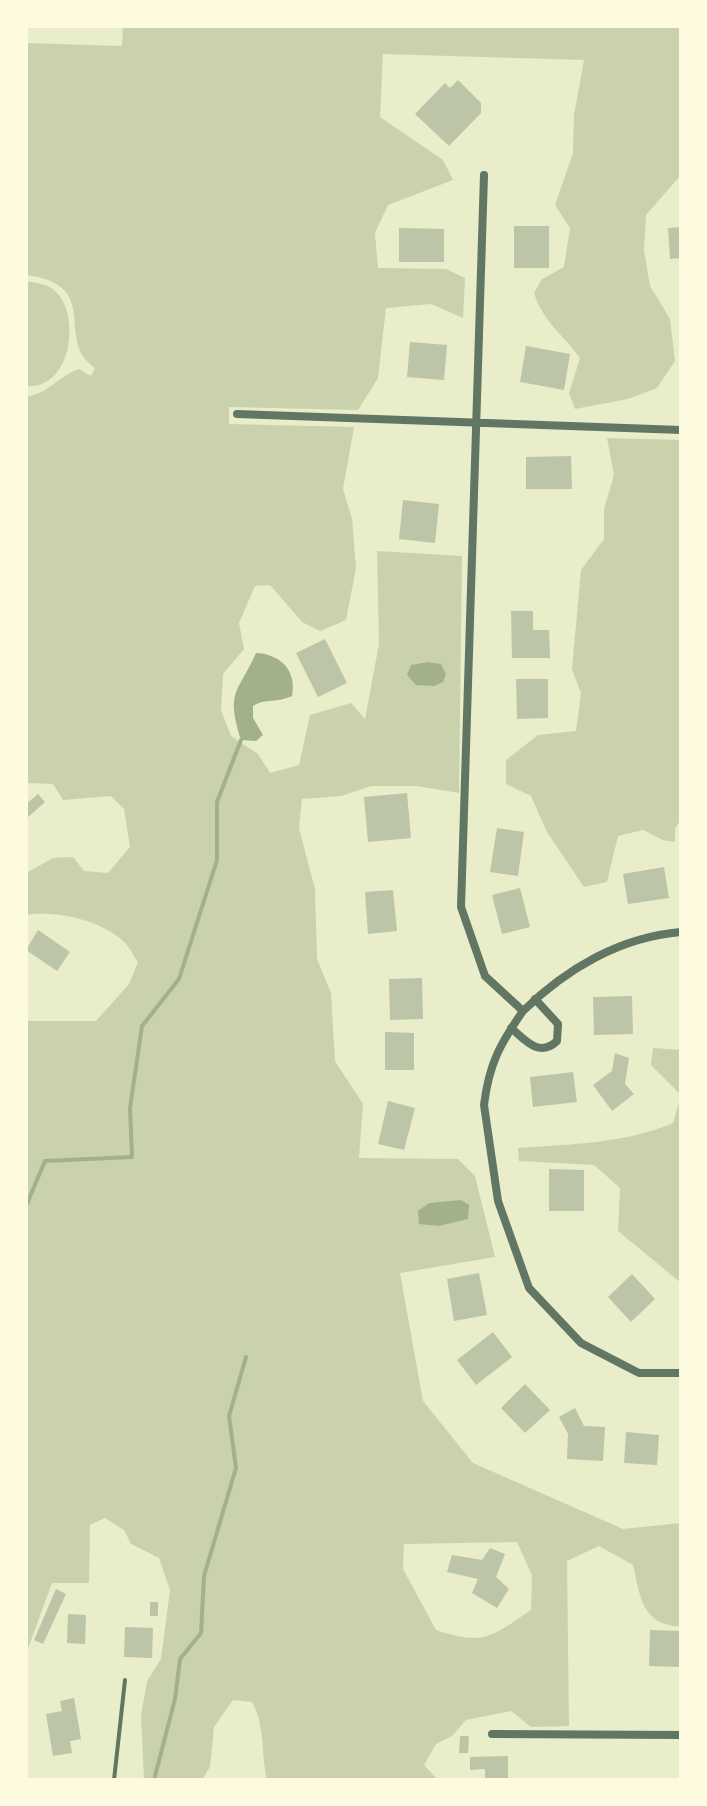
<!DOCTYPE html>
<style>
body{margin:0}
#map{position:relative;width:707px;height:1806px;overflow:hidden;background:#e9edc9;font-family:Lato,sans-serif}
canvas{display:block}
.frame{position:absolute;inset:0;border:28px solid #fefae0;pointer-events:none}
</style>
<div id="map">
<canvas width="707" height="1806"></canvas>
<div class="frame"></div>
</div>
<script>
const ctx = document.querySelector('canvas').getContext('2d');
ctx.lineJoin = 'round';
function fill(path, color) {
  ctx.fillStyle = color;
  ctx.fill(path, 'evenodd');
}
function stroke(path, color, width, dash) {
  ctx.strokeStyle = color;
  ctx.lineWidth = width;
  ctx.lineCap = dash ? 'butt' : 'round';
  ctx.setLineDash(dash || []);
  ctx.stroke(path);
}
const green = new Path2D(`
 M 123,26 L 681,26 L 681,175 L 646,215 L 644,250 L 650,286 L 670,319 L 675,361 L 657,388 L 628,399 L 575,409 L 569,393 L 580,358 C 563,334 543,322 534,293 L 542,279 L 564,267 L 570,228 L 555,205 L 573,153 L 574,115 L 584,60 L 383,54 L 380,117 L 443,160 L 453,180 L 388,205 L 375,233 L 378,268 L 446,269 L 465,278 L 463,318 L 431,304 L 386,308 L 378,378 L 358,410 L 229,407 L 229,424 L 354,427 L 343,489 L 352,519 L 356,568 L 346,620 L 320,631 L 302,622 L 270,585 L 255,586 L 239,623 L 244,649 L 223,674 L 221,710 L 231,736 L 258,754 L 270,773 L 299,765 L 310,715 L 351,703 L 365,719 L 379,644 L 377,551 L 462,556 L 459,793 L 417,786 L 371,786 L 341,796 L 302,799 L 299,828 L 315,889 L 317,959 L 331,993 L 335,1061 L 363,1104 L 359,1158 L 458,1159 L 475,1176 L 495,1257 L 400,1273 L 423,1401 L 473,1463 L 623,1529 L 681,1523 L 681,1627 C 641,1624 641,1598 633,1565 L 599,1546 L 567,1561 L 569,1726 L 531,1727 L 511,1711 L 466,1720 L 452,1736 L 436,1744 L 424,1765 L 438,1780 L 267,1780 C 261,1754 265,1724 252,1702 L 233,1700 L 214,1727 L 210,1767 L 202,1780 L 144,1780 L 141,1716 L 147,1681 L 161,1659 L 170,1590 L 159,1558 L 131,1544 L 124,1530 L 105,1518 L 90,1525 L 89,1583 L 52,1583 L 26,1654 L 26,1021 L 96,1021 L 129,984 L 138,962 C 133,955 129,946 123,941 C 101,920 55,910 26,915 L 26,873 L 53,858 L 73,857 L 84,871 L 108,873 L 130,847 L 124,809 L 111,796 L 63,800 L 53,784 L 26,783 L 26,397 C 51,392 57,377 79,369 L 91,376 L 95,368 C 53,339 104,285 26,275 L 26,43 L 122,46 ZM 517,1542 L 532,1575 L 531,1610 C 491,1637 484,1646 436,1630 L 403,1569 L 404,1544 Z
 M 26,281 C 33,282 44,284 51,288 C 83,308 73,391 26,386 Z
 M 607,438 L 681,440 L 681,819 L 675,829 L 675,842 L 663,840 L 643,830 L 618,836 L 607,882 L 584,887 L 547,832 L 531,796 L 506,784 L 506,760 L 538,735 L 576,731 L 581,693 L 572,669 L 581,570 L 604,539 L 604,509 L 614,475 Z
 M 653,1048 L 681,1050 L 681,1283 L 618,1231 L 620,1188 L 594,1165 L 519,1161 L 518,1148 C 572,1144 623,1144 673,1123 L 681,1095 L 651,1065 Z`);
const water = new Path2D(`
 M 256,653 C 281,654 297,671 292,696 C 278,703 265,698 253,706 L 253,718 L 263,735 L 256,741 L 241,740 C 226,690 237,695 256,653 Z
 M 428,662 L 441,664 L 446,674 L 443,682 L 434,686 L 416,685 L 407,675 L 411,665 Z
 M 461,1200 L 469,1205 L 468,1219 L 439,1226 L 419,1224 L 418,1211 L 429,1203 Z`);
const stream = new Path2D(`
 M 26,1206 L 45,1161 L 132,1157 L 130,1108 L 142,1026 L 179,979 L 217,860 L 217,802 L 241,740
 M 154,1780 L 175,1699 L 180,1659 L 201,1633 L 204,1576 L 236,1468 L 229,1416 L 246,1357`);
const building = new Path2D(`
 M 458,80 L 481,103 L 481,113 L 449,146 L 415,114 L 445,83 L 450,88 Z
 M 514,226 L 549,226 L 549,268 L 514,268 Z
 M 681,227 L 681,258 L 670,259 L 668,228 Z
 M 399,228 L 444,229 L 444,262 L 399,262 Z
 M 410,342 L 447,345 L 444,380 L 407,377 Z
 M 526,346 L 570,354 L 564,390 L 520,382 Z
 M 571,456 L 572,489 L 526,489 L 526,457 Z
 M 403,500 L 439,504 L 435,543 L 399,539 Z
 M 511,611 L 533,611 L 533,630 L 549,630 L 550,658 L 512,658 Z
 M 325,639 L 347,683 L 318,697 L 296,653 Z
 M 516,679 L 548,679 L 548,718 L 517,719 Z
 M 407,793 L 411,838 L 368,842 L 364,797 Z
 M 38,794 L 45,802 L 26,819 L 26,804 Z
 M 497,828 L 524,832 L 518,876 L 490,872 Z
 M 664,867 L 669,898 L 628,904 L 623,874 Z
 M 520,888 L 530,927 L 502,934 L 492,895 Z
 M 393,890 L 397,931 L 368,934 L 365,892 Z
 M 38,930 L 70,952 L 57,971 L 26,950 Z
 M 422,978 L 423,1019 L 390,1020 L 389,979 Z
 M 632,996 L 633,1034 L 594,1035 L 593,997 Z
 M 385,1032 L 414,1033 L 414,1070 L 385,1070 Z
 M 615,1053 L 629,1058 L 625,1084 L 634,1094 L 612,1111 L 593,1085 L 612,1071 Z
 M 573,1072 L 577,1102 L 533,1107 L 530,1077 Z
 M 388,1101 L 415,1108 L 404,1150 L 378,1144 Z
 M 549,1169 L 584,1170 L 584,1211 L 549,1211 Z
 M 479,1273 L 487,1315 L 454,1321 L 447,1279 Z
 M 632,1274 L 655,1299 L 631,1322 L 608,1297 Z
 M 493,1332 L 512,1357 L 476,1385 L 457,1360 Z
 M 525,1384 L 550,1410 L 525,1433 L 501,1408 Z
 M 575,1408 L 584,1426 L 605,1427 L 603,1461 L 567,1459 L 568,1434 L 559,1417 Z
 M 626,1432 L 659,1435 L 657,1465 L 624,1463 Z
 M 490,1548 L 505,1554 L 496,1577 L 509,1589 L 497,1608 L 472,1593 L 478,1579 L 447,1572 L 452,1555 L 482,1560 Z
 M 56,1589 L 66,1594 L 43,1644 L 34,1640 Z
 M 150,1602 L 158,1602 L 158,1616 L 150,1616 Z
 M 68,1614 L 86,1615 L 85,1644 L 67,1643 Z
 M 125,1627 L 153,1628 L 152,1658 L 124,1657 Z
 M 650,1630 L 681,1631 L 681,1667 L 649,1666 Z
 M 74,1698 L 81,1739 L 70,1741 L 72,1753 L 53,1756 L 46,1714 L 62,1711 L 60,1701 Z
 M 460,1736 L 469,1736 L 468,1753 L 459,1753 Z
 M 508,1756 L 508,1778 L 485,1778 L 485,1769 L 470,1770 L 470,1757 Z`);
const service = new Path2D(`
 M 114,1780 L 125,1680`);
const minor = new Path2D(`
 M 484,175 L 461,907 L 485,976 L 523,1011 C 500,1044 489,1064 484,1105 L 498,1201 L 529,1288 L 581,1343 L 639,1373 L 681,1373
 M 237,414 L 681,430
 M 523,1011 C 566,969 620,937 681,932
 M 511,1028 C 525,1040 539,1058 557,1041 L 558,1024 L 535,999
 M 492,1734 L 681,1735`);
fill(green, '#cad2ad');
fill(water, '#a3b18a');
stroke(stream, '#a3b18a', 4);
fill(building, '#bcc5a7');
stroke(service, '#617663', 4);
stroke(minor, '#617663', 8);
</script>
